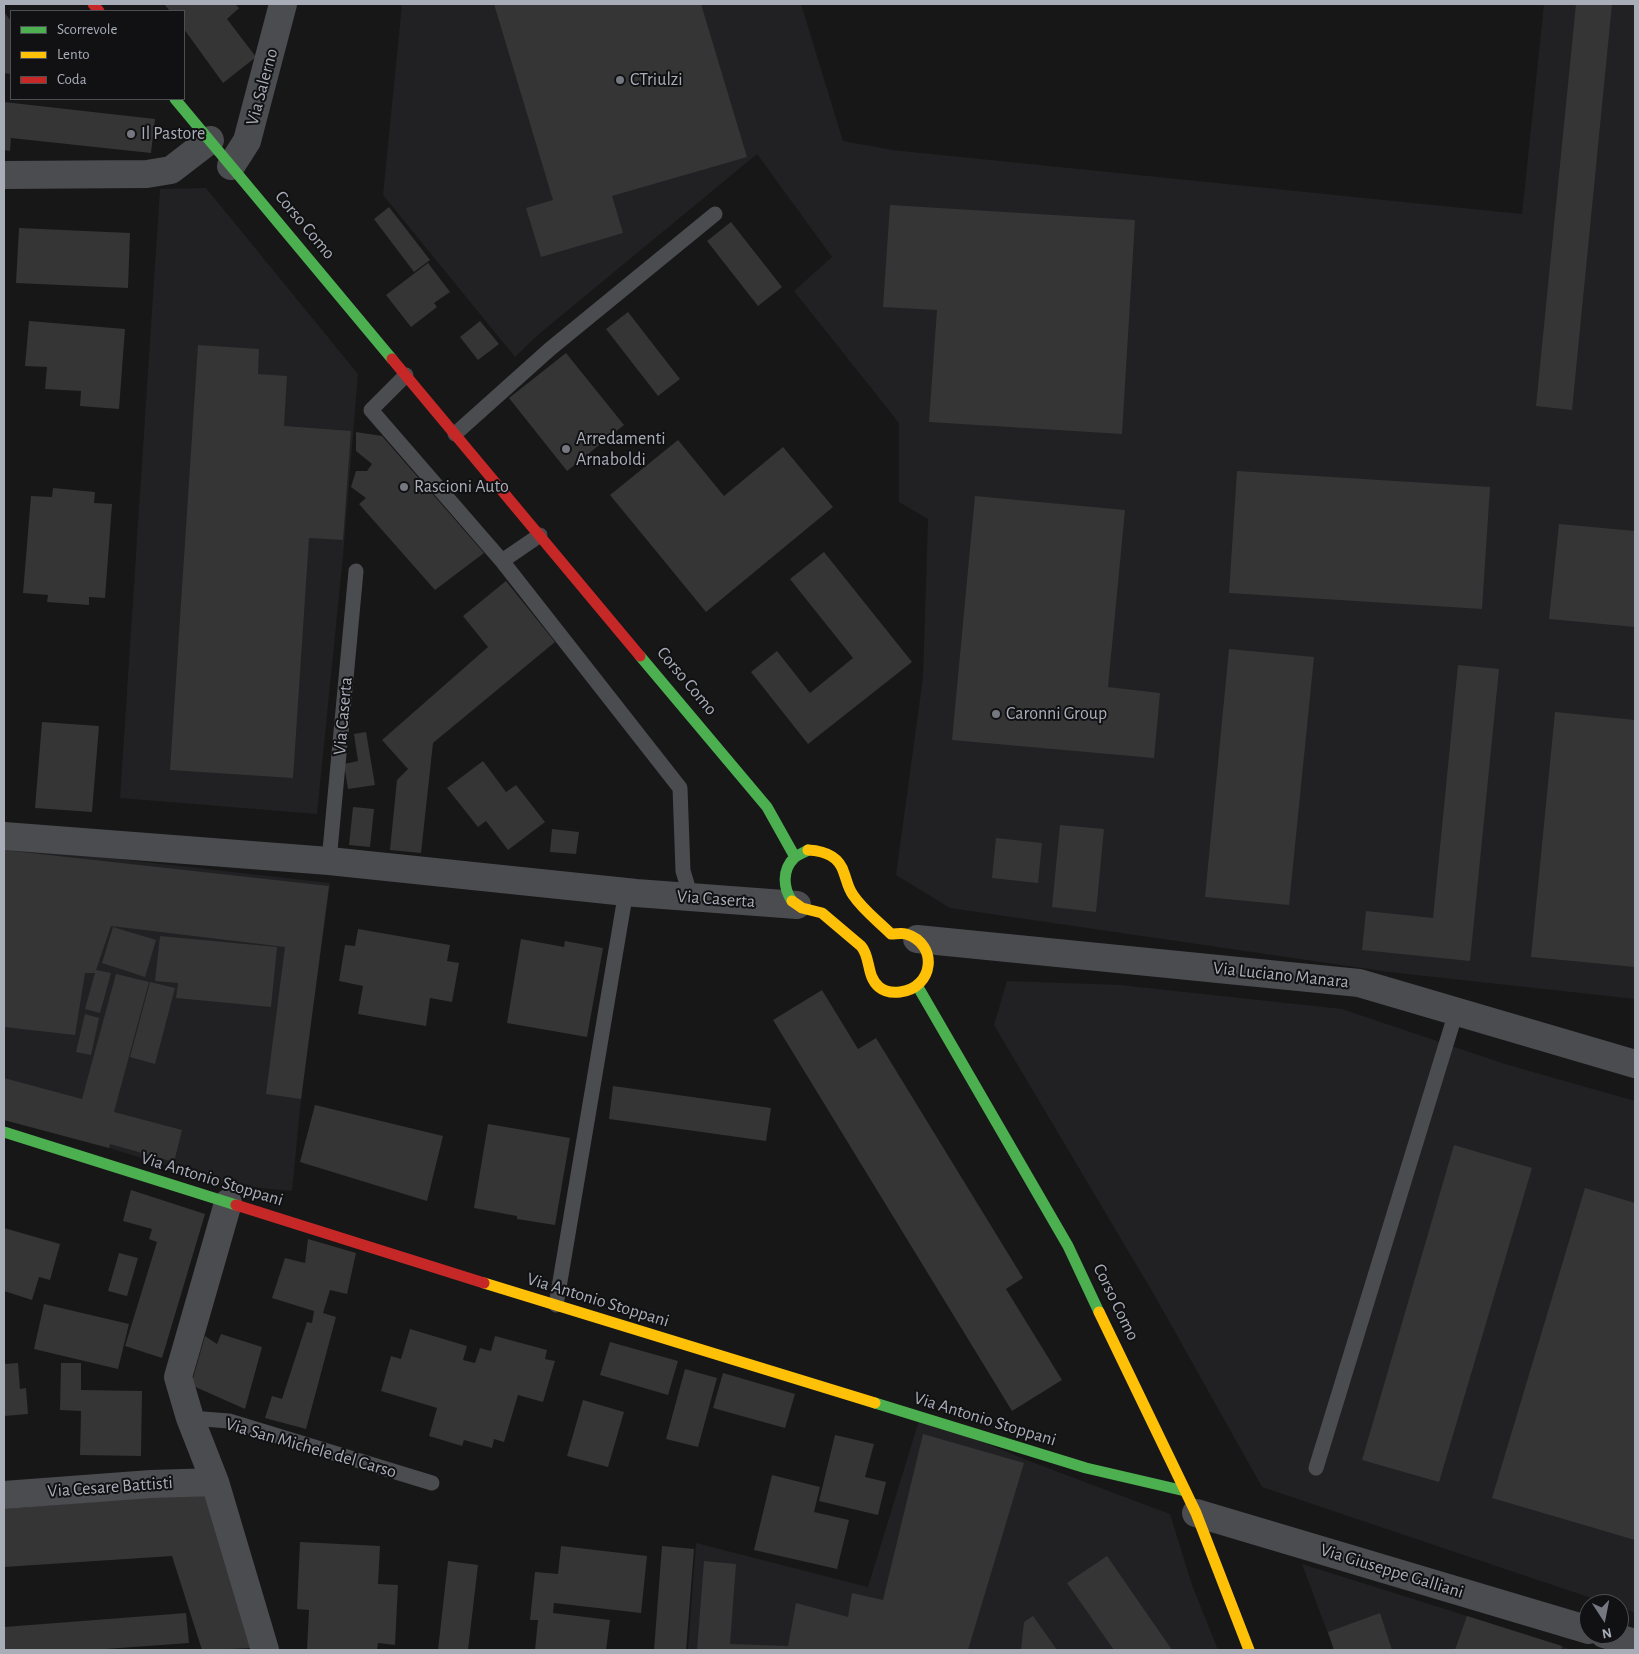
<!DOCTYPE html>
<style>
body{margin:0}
#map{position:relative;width:1639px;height:1654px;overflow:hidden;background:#171717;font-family:"Alegreya Sans",sans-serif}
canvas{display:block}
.frame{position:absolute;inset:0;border:5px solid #a8adb8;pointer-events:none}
.legend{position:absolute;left:10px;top:10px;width:175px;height:90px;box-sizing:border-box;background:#111113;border:1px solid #4d4f55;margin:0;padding:6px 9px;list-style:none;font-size:15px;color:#a8adb8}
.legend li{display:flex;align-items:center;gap:10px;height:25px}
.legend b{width:25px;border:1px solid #4d4f55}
.north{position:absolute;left:1579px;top:1594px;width:50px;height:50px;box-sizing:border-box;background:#111113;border:1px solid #4d4f55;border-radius:50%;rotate:169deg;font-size:14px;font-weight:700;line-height:20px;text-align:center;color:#a8adb8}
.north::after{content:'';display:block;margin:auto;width:18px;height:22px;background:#757880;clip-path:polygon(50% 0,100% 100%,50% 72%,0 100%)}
</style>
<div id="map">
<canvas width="1639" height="1654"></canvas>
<div class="frame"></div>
<ul class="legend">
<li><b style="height:6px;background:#4caf50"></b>Scorrevole</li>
<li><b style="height:6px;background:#ffc107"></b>Lento</li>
<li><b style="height:6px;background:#c62828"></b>Coda</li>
</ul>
<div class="north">N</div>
</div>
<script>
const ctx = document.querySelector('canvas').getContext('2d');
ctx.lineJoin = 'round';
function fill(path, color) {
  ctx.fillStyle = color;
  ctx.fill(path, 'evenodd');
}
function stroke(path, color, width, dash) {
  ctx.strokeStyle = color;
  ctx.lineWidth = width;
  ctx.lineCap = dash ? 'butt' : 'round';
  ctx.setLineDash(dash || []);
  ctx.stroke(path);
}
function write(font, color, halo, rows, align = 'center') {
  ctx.font = font + ' "Alegreya Sans",sans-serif';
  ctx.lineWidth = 4;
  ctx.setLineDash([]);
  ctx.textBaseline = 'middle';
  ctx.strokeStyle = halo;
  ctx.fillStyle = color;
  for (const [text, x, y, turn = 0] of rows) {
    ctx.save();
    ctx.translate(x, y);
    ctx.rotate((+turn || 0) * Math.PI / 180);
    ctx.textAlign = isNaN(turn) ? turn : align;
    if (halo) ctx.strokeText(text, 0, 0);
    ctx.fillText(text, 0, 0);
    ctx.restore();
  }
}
const built = new Path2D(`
 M 402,4 L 801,4 L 843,141 L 892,150 L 1522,214 L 1544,4 L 1635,4 L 1635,999 L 1389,972 L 950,908 L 896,875 L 923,677 L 928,519 L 899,502 L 899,423 L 794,291 L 832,257 L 757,154 L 539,334 L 515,357 L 383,195 Z
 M 206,188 L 358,374 L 343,556 L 317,814 L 120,798 L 160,189 Z
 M 4,846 L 330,883 L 301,1099 L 292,1191 L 229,1185 L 109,1148 L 4,1120 Z
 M 1007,981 L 1120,985 L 1342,1009 L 1505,1064 L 1635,1101 L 1635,1613 L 1619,1607 L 1619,1604 L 1609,1604 L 1262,1487 L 1156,1298 L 994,1025 Z
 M 920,1417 L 1037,1464 L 1170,1514 L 1192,1585 L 1218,1650 L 688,1650 L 696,1543 L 868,1587 Z
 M 1302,1564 L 1467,1616 L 1573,1650 L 1334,1650 Z`);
const building = new Path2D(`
 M 164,4 L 235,4 L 239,8 L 227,19 L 256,57 L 223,83 L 184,29 L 184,11 L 170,11 Z
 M 494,4 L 701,4 L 747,157 L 612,196 L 623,233 L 541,257 L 526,208 L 553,200 Z
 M 1576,4 L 1612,4 L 1572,410 L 1536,406 Z
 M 4,12 L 11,21 L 11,74 L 4,73 Z
 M 4,102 L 155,119 L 151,153 L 11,138 L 10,151 L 4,150 Z
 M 890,205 L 1135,220 L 1122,434 L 929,422 L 937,310 L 883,307 Z
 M 389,207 L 430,260 L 414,272 L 374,219 Z
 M 731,222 L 782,287 L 758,306 L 707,241 Z
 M 19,228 L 130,233 L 128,288 L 16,283 Z
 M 428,263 L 450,292 L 434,303 L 437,307 L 411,327 L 386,295 Z
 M 628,312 L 680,379 L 658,396 L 606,329 Z
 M 29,321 L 125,329 L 119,409 L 80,406 L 81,391 L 45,389 L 47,367 L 25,366 Z
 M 480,321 L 499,344 L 478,360 L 460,337 Z
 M 198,345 L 259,349 L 258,374 L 287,376 L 284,426 L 351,431 L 343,540 L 309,538 L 293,778 L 170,770 Z
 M 566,353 L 624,425 L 567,471 L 509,398 Z
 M 356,432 L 382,436 L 484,553 L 435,590 L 359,504 L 366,498 L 351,487 L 356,471 L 367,471 L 372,464 L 356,451 Z
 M 678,440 L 724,496 L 783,447 L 833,507 L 706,612 L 610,495 Z
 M 1237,471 L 1490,487 L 1482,609 L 1229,593 Z
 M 53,488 L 95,492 L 94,503 L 112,504 L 105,598 L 89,597 L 89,605 L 47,602 L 48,595 L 23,593 L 31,496 L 52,497 Z
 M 975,496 L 1125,510 L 1108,687 L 1160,693 L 1154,758 L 952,740 Z
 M 1559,524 L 1635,531 L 1635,627 L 1549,619 Z
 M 824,552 L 912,662 L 808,744 L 751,672 L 777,651 L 810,693 L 853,658 L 790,579 Z
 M 506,581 L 555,642 L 433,743 L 421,853 L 390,850 L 397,780 L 408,769 L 382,740 L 488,647 L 463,616 Z
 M 1229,649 L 1314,657 L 1289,905 L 1205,897 Z
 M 1458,665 L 1499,669 L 1470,961 L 1362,950 L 1366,911 L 1433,918 Z
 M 1555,712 L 1635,720 L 1635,967 L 1531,957 Z
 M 42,722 L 99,726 L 92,812 L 35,808 Z
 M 366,732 L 375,785 L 348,789 L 344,764 L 358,761 L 354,734 Z
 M 483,761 L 506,792 L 516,785 L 545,822 L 508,850 L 486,821 L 478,827 L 447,788 Z
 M 353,807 L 374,809 L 370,847 L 349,845 Z
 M 1060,825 L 1104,829 L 1096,912 L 1052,907 Z
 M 552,829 L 579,832 L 576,854 L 550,852 Z
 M 996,838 L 1042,843 L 1038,883 L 992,878 Z
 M 4,850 L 329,886 L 301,1099 L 266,1094 L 285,947 L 111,926 L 96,970 L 111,973 L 100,1013 L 85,1009 L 95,973 L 85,973 L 75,1035 L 4,1027 Z
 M 113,927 L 156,940 L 145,977 L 102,963 Z
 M 358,929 L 450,945 L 447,961 L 459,963 L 452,1002 L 430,998 L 426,1026 L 358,1014 L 363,986 L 339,981 L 345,945 L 355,946 Z
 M 160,936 L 277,947 L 271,1007 L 176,998 L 178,983 L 155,981 Z
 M 521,939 L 564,947 L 565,941 L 603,948 L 587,1037 L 507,1023 Z
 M 116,974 L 149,982 L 114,1112 L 182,1130 L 174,1162 L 110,1144 L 109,1148 L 4,1120 L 4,1078 L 82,1099 Z
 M 150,982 L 175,988 L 155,1064 L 130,1057 Z
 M 822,990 L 858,1049 L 876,1038 L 1023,1278 L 1006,1289 L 1062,1380 L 1012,1411 L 773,1020 Z
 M 85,1014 L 99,1018 L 91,1055 L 76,1052 Z
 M 613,1086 L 771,1108 L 766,1141 L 609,1119 Z
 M 315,1105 L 443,1136 L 427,1201 L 300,1162 Z
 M 488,1124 L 570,1138 L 555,1225 L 517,1219 L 517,1216 L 474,1208 Z
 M 1454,1145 L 1532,1168 L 1439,1482 L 1362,1460 Z
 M 1585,1188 L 1635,1203 L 1635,1540 L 1492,1498 Z
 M 131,1190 L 205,1214 L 162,1358 L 125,1346 L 157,1242 L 149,1239 L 152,1229 L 123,1221 Z
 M 4,1228 L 60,1244 L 50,1280 L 39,1277 L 32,1300 L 4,1291 Z
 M 308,1239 L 356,1253 L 347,1294 L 330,1290 L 323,1313 L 336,1317 L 306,1429 L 265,1418 L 272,1396 L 282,1399 L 307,1322 L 312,1323 L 314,1311 L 272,1298 L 285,1258 L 305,1263 Z
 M 119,1253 L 138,1258 L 127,1296 L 108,1291 Z
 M 44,1304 L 129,1324 L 118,1369 L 34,1349 Z
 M 410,1329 L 467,1346 L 463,1360 L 475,1363 L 480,1348 L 491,1351 L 495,1336 L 547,1350 L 545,1359 L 555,1361 L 543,1402 L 518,1395 L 504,1442 L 494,1439 L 492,1448 L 464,1440 L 462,1446 L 429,1436 L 437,1408 L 381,1391 L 391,1356 L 401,1359 Z
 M 221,1334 L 262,1347 L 245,1409 L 191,1385 L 205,1336 L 217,1344 Z
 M 610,1342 L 678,1361 L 668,1395 L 600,1375 Z
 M 18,1363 L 20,1389 L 26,1388 L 28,1414 L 4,1416 L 4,1364 Z
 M 61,1363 L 81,1363 L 81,1390 L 142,1391 L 141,1456 L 80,1455 L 81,1411 L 60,1410 Z
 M 685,1369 L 717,1378 L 698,1447 L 666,1439 Z
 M 723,1373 L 795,1394 L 785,1428 L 713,1408 Z
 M 583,1400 L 624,1412 L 608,1467 L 567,1456 Z
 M 923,1434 L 1024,1463 L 968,1650 L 697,1650 L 704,1561 L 736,1564 L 730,1644 L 788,1646 L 796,1603 L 848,1617 L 852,1593 L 883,1600 Z
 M 835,1435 L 874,1444 L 865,1477 L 886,1482 L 878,1515 L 819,1501 Z
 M 772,1475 L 820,1487 L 814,1512 L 849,1520 L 837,1569 L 754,1550 Z
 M 205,1493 L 255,1648 L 202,1650 L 172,1556 L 4,1567 L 4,1509 Z
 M 300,1542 L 380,1546 L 378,1584 L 398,1585 L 395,1645 L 378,1643 L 377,1650 L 307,1650 L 309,1610 L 297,1609 Z
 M 561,1546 L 647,1556 L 641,1613 L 554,1603 L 553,1613 L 610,1620 L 606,1650 L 535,1650 L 538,1620 L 530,1620 L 535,1572 L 558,1574 Z
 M 662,1546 L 694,1549 L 686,1650 L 654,1650 Z
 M 1107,1556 L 1172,1650 L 1114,1650 L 1067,1583 Z
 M 448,1561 L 478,1565 L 468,1650 L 438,1650 Z
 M 186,1613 L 189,1643 L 92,1650 L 4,1650 L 4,1627 Z
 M 1380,1613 L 1392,1650 L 1334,1650 L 1328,1632 Z
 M 1033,1616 L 1057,1650 L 1021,1650 L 1024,1622 Z
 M 1467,1616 L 1562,1646 L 1561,1650 L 1455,1650 Z`);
const lane = new Path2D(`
 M 406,375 L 371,410 L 502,561
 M 455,434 L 550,349 L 715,214
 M 540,535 L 502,561 L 680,788 L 683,871 L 691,897
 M 329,861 L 356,571
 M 556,1305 L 626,891
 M 190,1418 L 229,1421 L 432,1483
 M 1316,1468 L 1456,1012`);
const street = new Path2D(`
 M 231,166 L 247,141 L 283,4
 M 4,175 L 147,174 L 171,170 L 210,140
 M 4,836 L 329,861 L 636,893 L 797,905
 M 917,939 L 1359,983 L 1635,1064
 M 228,1203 L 178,1377 L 190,1418 L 215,1482 L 265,1650
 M 4,1495 L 151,1484 L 215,1482
 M 1196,1513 L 1589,1630
 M 1604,1634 L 1635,1643`);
const fast = new Path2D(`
 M 175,99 L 392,359
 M 640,656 L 767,807 L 795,857
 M 792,901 C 783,888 782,870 794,858 C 797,855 803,853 808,850
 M 918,987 L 1068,1246 L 1099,1312
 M 4,1132 L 236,1205
 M 875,1403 L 1086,1468 L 1185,1491`);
const slow = new Path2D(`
 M 792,901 L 802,908 L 822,913 L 861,946 C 871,957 866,976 879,987 C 885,992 892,993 900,992 C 934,988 939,944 906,934 C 902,933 896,934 891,934 C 878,921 863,910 853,895 C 848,888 847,881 844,873 C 839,856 825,851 808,850
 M 484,1283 L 875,1403
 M 1099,1312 L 1196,1513 L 1249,1650`);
const jam = new Path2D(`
 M 93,4 L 99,11
 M 392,359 L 640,656
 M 236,1205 L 484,1283`);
const markers = [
 [620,80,5,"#757880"],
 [131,134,5,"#757880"],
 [566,449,5,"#757880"],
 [404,487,5,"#757880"],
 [996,714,5,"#757880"]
];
const poiNames = [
 ["CTriulzi",630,80],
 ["Il Pastore",141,134],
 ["Arredamenti",576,439],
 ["Arnaboldi",576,460],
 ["Rascioni Auto",414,487],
 ["Caronni Group",1006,714]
];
const streetNames = [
 ["Via Salerno",262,87,-75],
 ["Corso Como",305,225,50],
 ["Corso Como",687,681,50],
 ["Via Caserta",343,716,-85],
 ["Via Caserta",716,899,4],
 ["Via Luciano Manara",1281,975,6],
 ["Via Antonio Stoppani",212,1179,17],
 ["Via Antonio Stoppani",598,1300,17],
 ["Corso Como",1116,1302,64],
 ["Via Antonio Stoppani",985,1419,17],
 ["Via San Michele del Carso",311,1448,16],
 ["Via Cesare Battisti",110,1487,-4],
 ["Via Giuseppe Galliani",1392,1571,17]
];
fill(built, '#212123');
fill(building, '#353536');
stroke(lane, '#4b4c50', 15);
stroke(street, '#4b4c50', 28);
stroke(fast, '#4caf50', 11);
stroke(slow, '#ffc107', 11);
stroke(jam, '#c62828', 11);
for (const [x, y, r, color] of markers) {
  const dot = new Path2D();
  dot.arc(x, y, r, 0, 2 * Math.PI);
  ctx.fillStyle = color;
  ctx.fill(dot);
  stroke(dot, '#111113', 2);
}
write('18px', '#a8adb8', '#111113', poiNames, 'left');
write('18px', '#a8adb8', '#111113', streetNames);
</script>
